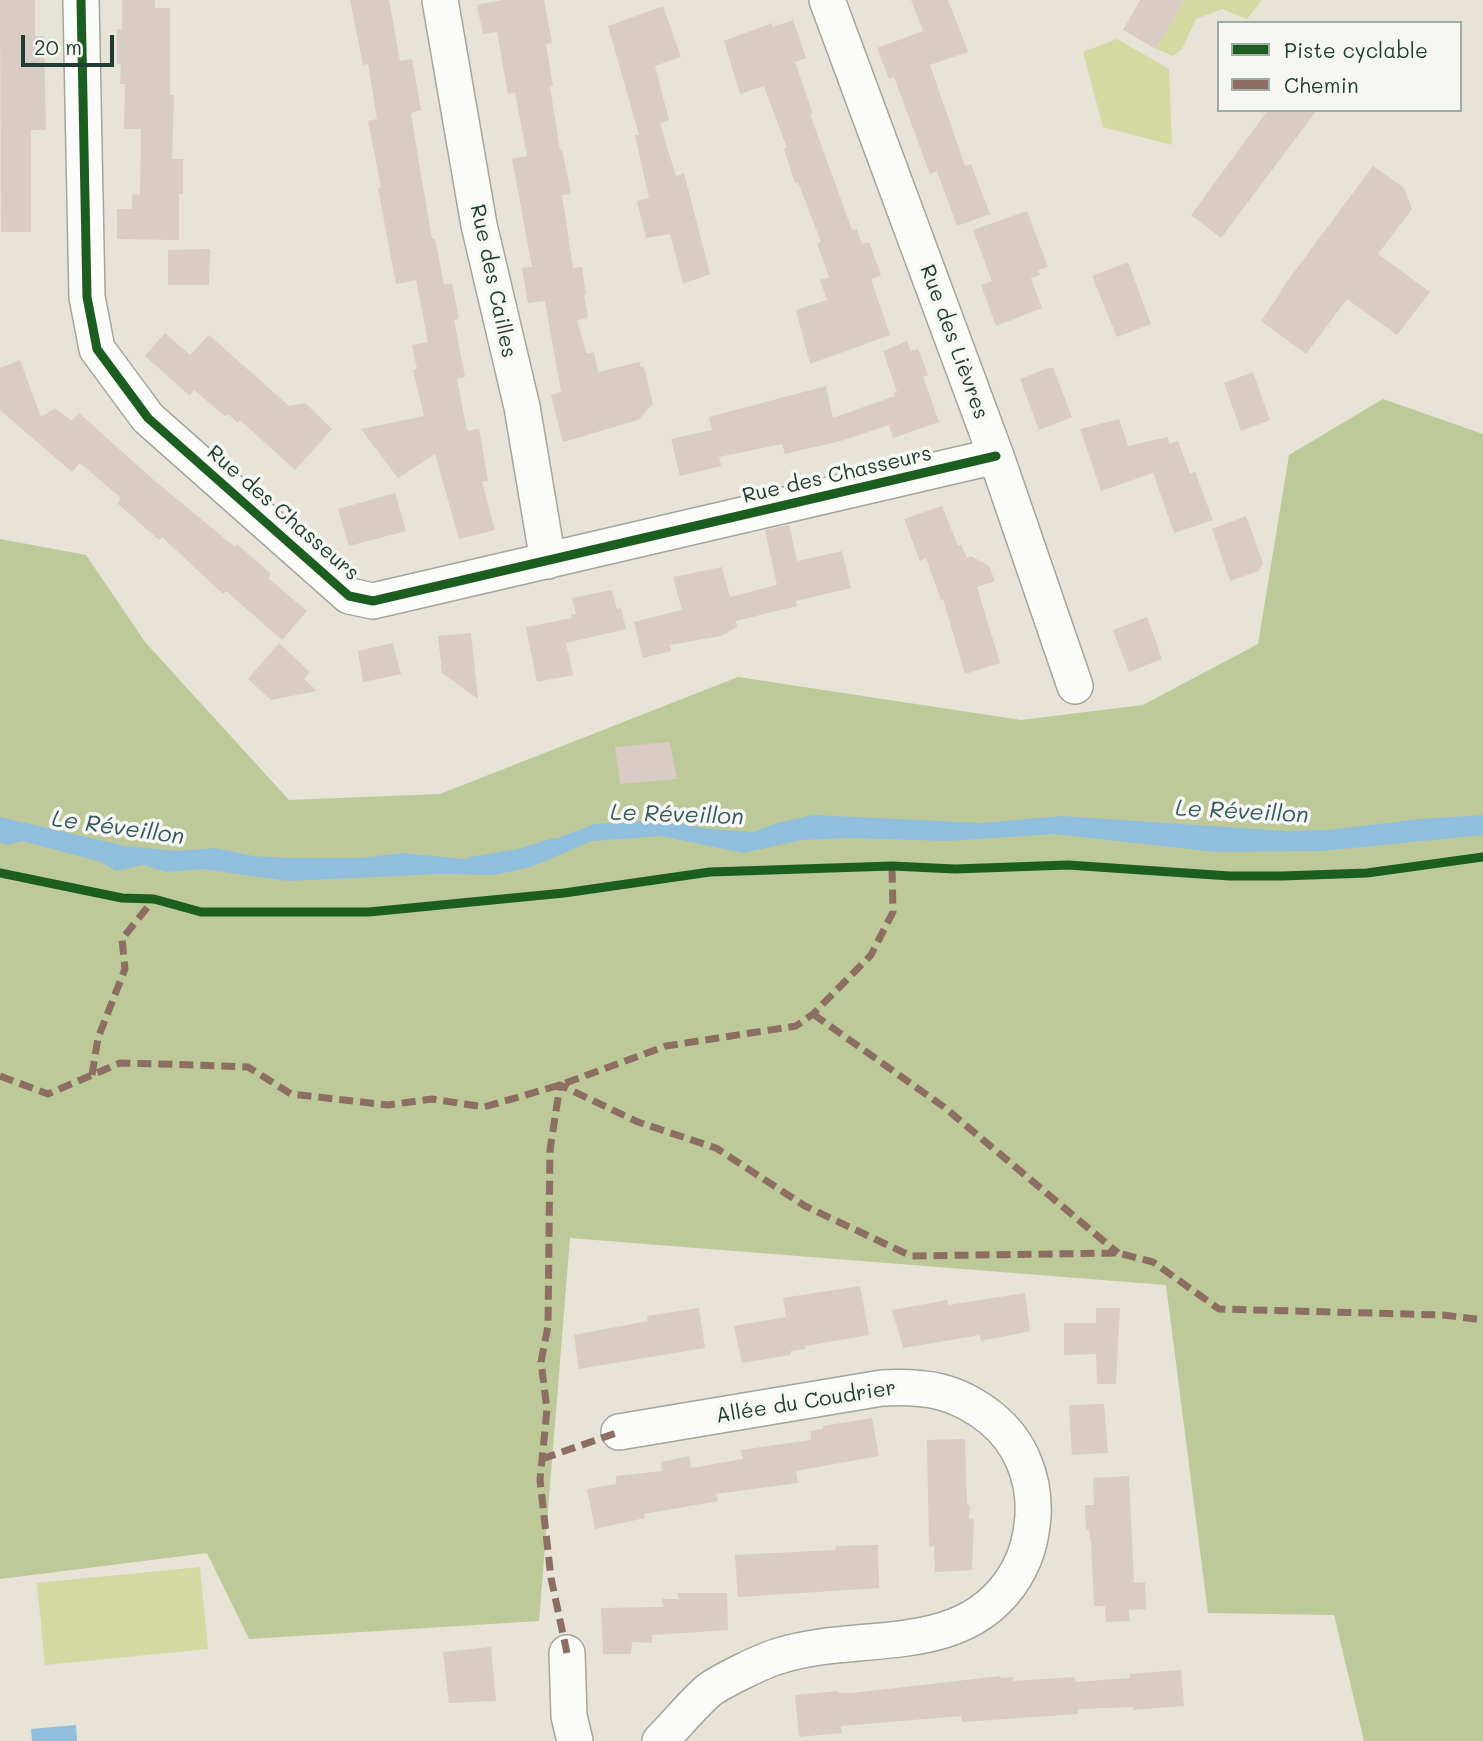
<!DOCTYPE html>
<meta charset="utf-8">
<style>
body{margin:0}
#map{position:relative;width:1483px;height:1741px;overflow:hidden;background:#e7e3d6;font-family:Mali,sans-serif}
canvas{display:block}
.legend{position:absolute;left:1217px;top:21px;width:245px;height:91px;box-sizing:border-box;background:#f6f6f2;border:2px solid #a0aca6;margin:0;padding:9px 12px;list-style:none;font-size:21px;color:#1f3d34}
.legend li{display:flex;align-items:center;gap:14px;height:35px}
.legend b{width:35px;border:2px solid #a0aca6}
.scale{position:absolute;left:21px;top:35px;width:93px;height:32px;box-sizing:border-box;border:4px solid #1f3d34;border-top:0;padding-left:9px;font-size:21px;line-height:24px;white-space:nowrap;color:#1f3d34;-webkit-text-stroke:5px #f6f6f2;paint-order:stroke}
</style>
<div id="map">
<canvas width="1483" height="1741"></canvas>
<ul class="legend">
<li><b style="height:9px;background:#1b5e20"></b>Piste cyclable</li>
<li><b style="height:9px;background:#8d6e63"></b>Chemin</li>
</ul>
<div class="scale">20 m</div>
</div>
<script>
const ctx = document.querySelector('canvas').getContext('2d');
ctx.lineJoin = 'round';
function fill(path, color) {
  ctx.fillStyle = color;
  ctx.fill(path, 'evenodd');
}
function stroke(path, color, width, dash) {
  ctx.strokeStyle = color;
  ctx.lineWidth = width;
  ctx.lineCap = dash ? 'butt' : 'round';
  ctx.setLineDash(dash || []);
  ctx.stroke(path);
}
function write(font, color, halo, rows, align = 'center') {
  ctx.font = font + ' Mali,sans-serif';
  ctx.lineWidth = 7;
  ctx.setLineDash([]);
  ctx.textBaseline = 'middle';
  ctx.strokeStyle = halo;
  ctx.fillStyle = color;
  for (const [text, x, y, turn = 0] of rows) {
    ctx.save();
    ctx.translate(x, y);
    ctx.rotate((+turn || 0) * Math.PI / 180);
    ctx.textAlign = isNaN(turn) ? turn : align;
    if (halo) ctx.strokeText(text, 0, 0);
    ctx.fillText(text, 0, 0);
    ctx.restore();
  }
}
const green = new Path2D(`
 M 1184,0 L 1262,0 L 1247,19 L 1222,9 L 1196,19 L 1182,49 L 1173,56 L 1156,49 Z
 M 1117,39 L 1169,69 L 1172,145 L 1103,127 L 1083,52 Z
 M 200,1567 L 208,1649 L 45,1665 L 37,1583 Z`);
const forest = new Path2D(`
 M 1383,399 L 1483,434 L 1483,1741 L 1364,1741 L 1334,1615 L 1208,1613 L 1166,1285 L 570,1238 L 539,1621 L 249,1639 L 207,1553 L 0,1579 L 0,539 L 86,555 L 145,642 L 289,800 L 440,794 L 738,677 L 1021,720 L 1143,705 L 1258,644 L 1289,455 Z`);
const water = new Path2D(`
 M 813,815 L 982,823 L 1062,816 L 1286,831 L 1327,830 L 1420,819 L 1483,815 L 1483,835 L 1322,851 L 1216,852 L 1054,834 L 948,841 L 850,838 L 802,840 L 743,853 L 661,836 L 592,841 L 531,867 L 494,875 L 440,874 L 288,881 L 202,869 L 167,872 L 143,865 L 116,871 L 101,862 L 22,841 L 7,845 L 0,842 L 0,817 L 125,846 L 177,851 L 215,848 L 253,856 L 289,858 L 359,858 L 403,853 L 492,862 L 530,853 L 560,837 L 595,824 L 659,820 L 710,829 L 753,832 L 777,823 Z
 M 76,1725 L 77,1741 L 32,1741 L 31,1729 Z`);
const stream = new Path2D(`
 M 470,862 L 519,854 L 554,843`);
const building = new Path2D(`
 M 0,0 L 35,0 L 35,36 L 44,36 L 46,130 L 31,130 L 31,232 L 1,232 Z
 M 122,0 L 155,0 L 155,8 L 170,8 L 170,95 L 174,95 L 172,159 L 183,159 L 183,194 L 179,194 L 179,240 L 117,239 L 117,209 L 132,209 L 132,194 L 140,195 L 141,129 L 124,129 L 125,84 L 120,84 L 121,64 L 117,64 L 117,29 L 122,29 Z
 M 350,0 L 389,0 L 400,61 L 412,59 L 421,110 L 411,113 L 419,164 L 432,238 L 435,238 L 444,285 L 452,283 L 459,319 L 454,320 L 465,377 L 457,379 L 467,431 L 479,429 L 488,481 L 482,482 L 495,530 L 459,539 L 435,454 L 398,478 L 361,429 L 424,416 L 413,370 L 417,369 L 412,345 L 428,342 L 416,280 L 396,284 L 378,188 L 381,187 L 368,121 L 377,119 L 368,64 L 363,65 Z
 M 502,0 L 544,0 L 552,43 L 546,44 L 553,86 L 550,87 L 560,150 L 562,149 L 571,194 L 562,195 L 573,268 L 582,267 L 586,295 L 584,295 L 588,317 L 577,321 L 587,354 L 594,352 L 598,372 L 639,362 L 641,367 L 644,367 L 653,404 L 638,420 L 563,442 L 551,395 L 561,392 L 545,301 L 528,303 L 522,268 L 532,267 L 512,159 L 527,156 L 515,92 L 508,94 L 497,32 L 483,34 L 477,5 Z
 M 911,0 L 948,0 L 968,52 L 930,65 L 965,166 L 971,164 L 990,214 L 957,226 L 937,171 L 930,174 L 894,77 L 889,79 L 877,48 L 923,31 Z
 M 1140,0 L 1184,0 L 1156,49 L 1123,30 Z
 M 663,6 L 681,57 L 655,66 L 669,120 L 660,124 L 676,176 L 684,173 L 710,274 L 683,284 L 670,234 L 646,238 L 637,201 L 649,198 L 635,135 L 639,135 L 608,26 Z
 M 793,20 L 806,58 L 795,62 L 813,114 L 810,114 L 852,230 L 857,229 L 862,244 L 869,242 L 881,275 L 871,279 L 890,335 L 810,364 L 796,310 L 827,300 L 820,280 L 829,277 L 817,244 L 821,242 L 798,182 L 795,183 L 784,149 L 787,148 L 764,86 L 740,94 L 724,41 L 772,23 L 773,27 Z
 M 1268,110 L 1317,110 L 1221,238 L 1191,215 Z
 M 1373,166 L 1404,188 L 1412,209 L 1378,254 L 1430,292 L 1397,335 L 1347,299 L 1306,354 L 1261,321 L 1281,292 L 1280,291 Z
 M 1027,211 L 1048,267 L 1038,270 L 1040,275 L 1031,278 L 1042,308 L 996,326 L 981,285 L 992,281 L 973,230 Z
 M 210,249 L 209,285 L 168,285 L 168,250 Z
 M 1128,262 L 1151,324 L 1117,337 L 1092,276 Z
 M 165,333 L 190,355 L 209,335 L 289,406 L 305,403 L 332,429 L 295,470 L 240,420 L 238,423 L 228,414 L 225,416 L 194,390 L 190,396 L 145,356 Z
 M 907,341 L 911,351 L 918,349 L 928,375 L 923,377 L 939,422 L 893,438 L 889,425 L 844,440 L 785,454 L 782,444 L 719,457 L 721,466 L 680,476 L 671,439 L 712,430 L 709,417 L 826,386 L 833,418 L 895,396 L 894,393 L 897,392 L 883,351 Z
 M 20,360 L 41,417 L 55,408 L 72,421 L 79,413 L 156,482 L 235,547 L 237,544 L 271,574 L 268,578 L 307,611 L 282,640 L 226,591 L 223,594 L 162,537 L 159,540 L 117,503 L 121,498 L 80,463 L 72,472 L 0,410 L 0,368 Z
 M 1048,368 L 1053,368 L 1072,417 L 1039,430 L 1020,379 Z
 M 1253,372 L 1270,420 L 1241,431 L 1224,383 Z
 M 1119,419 L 1128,446 L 1168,437 L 1169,444 L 1178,441 L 1190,474 L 1195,472 L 1213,520 L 1174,533 L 1153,473 L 1101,491 L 1080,429 Z
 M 395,493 L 406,531 L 349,546 L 338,509 Z
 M 942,506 L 958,546 L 961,545 L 967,558 L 971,556 L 989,566 L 995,581 L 977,587 L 1000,663 L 965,674 L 943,599 L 941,600 L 926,558 L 920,561 L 904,519 Z
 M 1246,516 L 1263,563 L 1259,571 L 1230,581 L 1212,529 Z
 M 789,525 L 797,561 L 842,551 L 851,588 L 796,601 L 797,606 L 736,621 L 737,627 L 721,636 L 669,645 L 671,651 L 643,658 L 634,622 L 682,610 L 673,577 L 722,567 L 730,597 L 777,585 L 765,530 Z
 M 612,590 L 617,609 L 621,608 L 626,629 L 566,643 L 573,675 L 537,682 L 526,627 L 572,618 L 571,615 L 576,614 L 572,598 Z
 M 1147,617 L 1162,659 L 1129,672 L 1113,630 Z
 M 471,633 L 478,699 L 442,673 L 438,636 Z
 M 279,643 L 310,672 L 304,679 L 317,691 L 271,700 L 248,679 Z
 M 393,643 L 401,674 L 363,682 L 358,651 Z
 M 670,742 L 677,779 L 620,784 L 615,747 Z
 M 860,1286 L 869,1335 L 805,1346 L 805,1349 L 791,1351 L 790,1355 L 742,1363 L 734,1326 L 786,1317 L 783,1298 Z
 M 1025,1293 L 1030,1331 L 981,1341 L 980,1335 L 903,1348 L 892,1310 L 947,1300 L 948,1305 Z
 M 699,1308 L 705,1348 L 579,1369 L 574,1335 L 648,1321 L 647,1316 Z
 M 1096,1308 L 1120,1308 L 1116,1384 L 1097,1384 L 1096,1354 L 1064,1355 L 1064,1323 L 1096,1323 Z
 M 1104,1404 L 1108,1453 L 1072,1455 L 1069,1405 Z
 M 872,1418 L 879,1456 L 796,1471 L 798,1483 L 716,1494 L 718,1501 L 644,1514 L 645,1518 L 595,1529 L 587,1489 L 616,1484 L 616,1476 L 662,1471 L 661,1462 L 689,1456 L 691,1468 L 743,1459 L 741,1450 L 811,1440 L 810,1431 L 823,1429 L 823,1426 Z
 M 965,1439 L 967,1505 L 970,1505 L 969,1518 L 974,1519 L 972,1570 L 935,1572 L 934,1546 L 929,1547 L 927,1440 Z
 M 1129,1476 L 1134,1583 L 1145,1582 L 1146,1609 L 1129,1610 L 1130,1621 L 1106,1622 L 1105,1606 L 1094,1606 L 1091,1544 L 1089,1530 L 1086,1530 L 1085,1505 L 1094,1505 L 1093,1478 Z
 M 878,1545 L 879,1588 L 738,1597 L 735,1555 L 835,1550 L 836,1546 Z
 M 677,1593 L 727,1593 L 728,1630 L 652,1635 L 652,1643 L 632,1642 L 631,1654 L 603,1654 L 601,1608 L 663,1607 L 662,1599 L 679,1599 Z
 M 491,1647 L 496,1701 L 449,1703 L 443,1652 Z
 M 1181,1670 L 1184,1706 L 1133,1710 L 1133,1707 L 1078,1709 L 1078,1714 L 962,1722 L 961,1716 L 841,1726 L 842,1733 L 799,1737 L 795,1695 L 838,1691 L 838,1693 L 852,1693 L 1000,1676 L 1000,1678 L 1013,1677 L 1013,1681 L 1075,1677 L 1076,1682 L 1130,1678 L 1130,1674 Z`);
const minor = new Path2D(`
 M 81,0 L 87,297 L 97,349 L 148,418 L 349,596 L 373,601 L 996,456
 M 440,0 L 479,225 L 522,407 L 548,561
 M 827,0 L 996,456 L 1075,686
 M 619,1432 L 882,1388 C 926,1386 956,1390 991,1418 C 1021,1442 1035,1479 1033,1516 C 1031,1542 1025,1563 1009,1585 C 956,1658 856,1631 779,1656 C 764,1660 719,1682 708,1691 C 691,1706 676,1725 660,1741
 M 567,1653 L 569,1716 L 575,1741`);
const quiet = new Path2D(`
 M 813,1014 L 944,1107 L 1118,1253
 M 92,1075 L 98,1038 L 125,969 L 122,939 L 154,899
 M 0,1076 L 48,1094 L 120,1063 L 197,1065 L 248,1067 L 291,1094 L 388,1105 L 432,1099 L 484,1107 L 560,1085 L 666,1046 L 796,1026 L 813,1014 L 871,955 L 893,912 L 892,866
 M 542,1459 L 619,1432
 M 567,1653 L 551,1578 L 540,1480 L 547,1409 L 541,1362 L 548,1326 L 550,1150 L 560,1085 L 638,1122 L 716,1148 L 805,1206 L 911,1256 L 1118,1253 L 1153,1262 L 1219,1309 L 1443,1315 L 1483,1320`);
const cycleway = new Path2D(`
 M 81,0 L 87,297 L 97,349 L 148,418 L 349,596 L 373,601 L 996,456
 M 0,873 L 122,898 L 154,899 L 201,912 L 369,912 L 564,893 L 710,872 L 892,866 L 955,869 L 1068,865 L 1230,876 L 1282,876 L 1367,873 L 1483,857`);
const streetNames = [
 ["Rue des Cailles",493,281,78],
 ["Rue des Lièvres",954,342,70],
 ["Rue des Chasseurs",837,475,-13],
 ["Rue des Chasseurs",283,513,41],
 ["Allée du Coudrier",806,1402,-9]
];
const waterNames = [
 ["Le Réveillon",1242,812,3],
 ["Le Réveillon",677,815,2],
 ["Le Réveillon",118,828,8]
];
fill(green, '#d3d9a0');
fill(forest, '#bdc998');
fill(water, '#90bfde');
stroke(stream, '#90bfde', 10);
fill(building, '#d8ccc4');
stroke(minor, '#a4a59d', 38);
stroke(minor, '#fbfbf9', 35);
stroke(quiet, '#8d6e63', 7, [14, 7]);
stroke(cycleway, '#1b5e20', 9);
write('21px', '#1f3d34', '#f6f6f2', streetNames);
write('italic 23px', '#325a5f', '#f6f6f2', waterNames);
</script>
